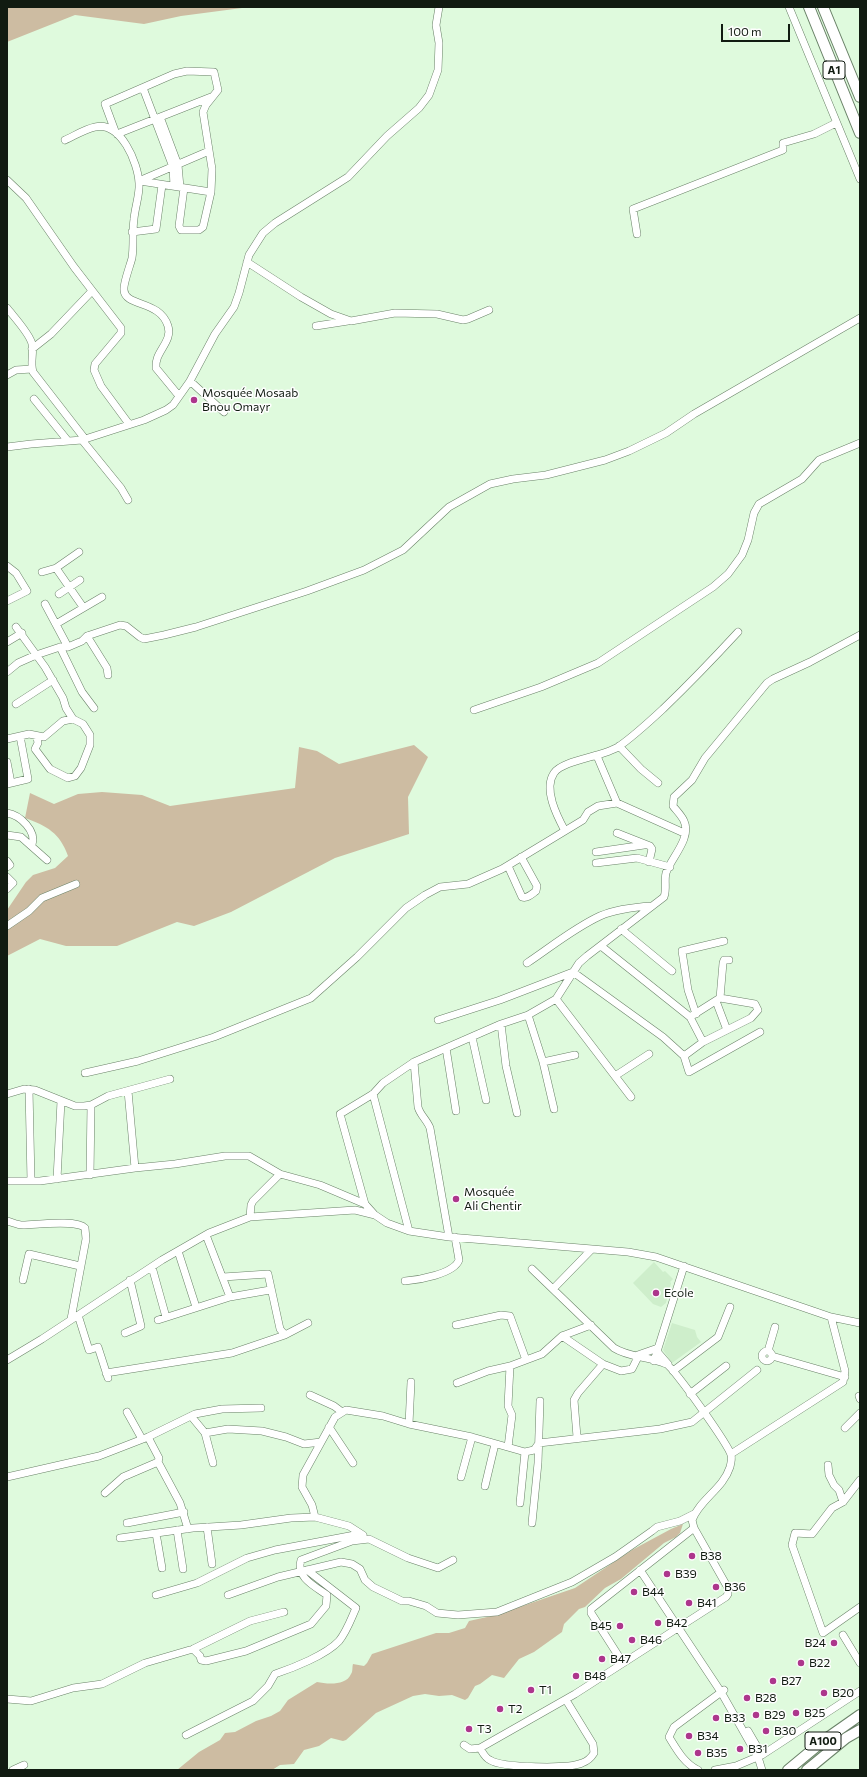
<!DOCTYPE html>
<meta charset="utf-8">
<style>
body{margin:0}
#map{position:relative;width:867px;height:1777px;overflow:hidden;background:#dffadd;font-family:Commissioner,sans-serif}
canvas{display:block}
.frame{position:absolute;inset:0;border:8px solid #111b11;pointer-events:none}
.scale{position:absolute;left:721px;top:24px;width:69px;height:18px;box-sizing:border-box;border:2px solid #111b11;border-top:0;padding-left:5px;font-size:12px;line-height:14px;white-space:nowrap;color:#111b11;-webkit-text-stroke:3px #fefefe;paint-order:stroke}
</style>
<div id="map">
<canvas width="867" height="1777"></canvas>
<div class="frame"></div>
<div class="scale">100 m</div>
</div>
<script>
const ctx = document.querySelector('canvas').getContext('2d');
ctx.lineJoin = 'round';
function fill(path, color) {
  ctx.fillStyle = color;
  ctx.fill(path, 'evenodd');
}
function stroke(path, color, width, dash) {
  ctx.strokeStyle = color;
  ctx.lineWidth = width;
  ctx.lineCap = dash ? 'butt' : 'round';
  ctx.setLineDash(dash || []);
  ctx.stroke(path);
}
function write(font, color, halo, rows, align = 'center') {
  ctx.font = font + ' Commissioner,sans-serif';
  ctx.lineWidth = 3;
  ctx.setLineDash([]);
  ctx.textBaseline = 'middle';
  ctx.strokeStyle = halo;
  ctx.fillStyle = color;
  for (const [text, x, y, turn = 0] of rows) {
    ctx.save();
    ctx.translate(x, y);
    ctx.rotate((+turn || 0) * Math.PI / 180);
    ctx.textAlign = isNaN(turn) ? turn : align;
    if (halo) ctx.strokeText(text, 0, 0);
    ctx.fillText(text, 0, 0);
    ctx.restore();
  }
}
const built = new Path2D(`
 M 654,1262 L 663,1272 L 665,1271 L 673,1279 L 670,1282 L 671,1283 L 666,1303 L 661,1307 L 653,1304 L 633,1283 Z
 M 672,1323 L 695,1330 L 697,1337 L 701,1342 L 672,1363 L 663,1350 Z`);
const green = new Path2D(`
 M 7,7 L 241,7 L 242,8 L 181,16 L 144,24 L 75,15 L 7,42 Z
 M 414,745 L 428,757 L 408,797 L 409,834 L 335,858 L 231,912 L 194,926 L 177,922 L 117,946 L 66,946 L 40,939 L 7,956 L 7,910 L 26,882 L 33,875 L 55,868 L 68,856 C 60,833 47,826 25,818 L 30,793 L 54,804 L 78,794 L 102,792 L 142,795 L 170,806 L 295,788 L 299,747 L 317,751 L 339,764 Z
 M 683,1524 L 680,1533 L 676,1537 L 664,1543 L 621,1579 L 605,1588 L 585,1607 L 579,1609 L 564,1624 L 562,1632 L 534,1652 L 519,1659 L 504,1678 L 492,1675 L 480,1684 L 475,1686 L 468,1698 L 465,1700 L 452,1695 L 439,1696 L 425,1694 L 413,1696 L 376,1713 L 346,1740 L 343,1741 L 331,1738 L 319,1746 L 304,1750 L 294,1764 L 280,1765 L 272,1770 L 177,1770 L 199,1752 L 220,1740 L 225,1733 L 235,1732 L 256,1721 L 271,1716 L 280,1711 L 288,1700 L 317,1682 C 327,1684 346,1686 351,1674 C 353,1672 352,1667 353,1664 L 364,1666 L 367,1663 L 372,1654 L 436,1633 L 449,1633 L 465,1628 L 469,1621 L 496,1615 L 575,1588 L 632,1550 L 671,1529 Z`);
const minor = new Path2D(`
 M 789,7 L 860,179
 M 143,88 L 173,167 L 174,186
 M 160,117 L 178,165 L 180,187
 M 115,131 L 105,104 L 174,74 L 187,71 L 214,72 L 218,90 L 206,105 L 203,112 L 212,169 L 211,192 L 203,227 L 199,230 L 181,230 L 179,226 L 184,188
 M 117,134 L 211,97
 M 65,140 C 74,136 85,129 95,127 C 121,121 138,163 139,183 C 140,194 135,207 134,219 C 132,232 134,245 132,258 C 130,266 123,284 124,290 C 125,307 160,300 168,326 C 173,342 154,352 156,368 L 179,396
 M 7,180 L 26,198 L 74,267 L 121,328 L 121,333 L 95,364 L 94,370 L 101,386 L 129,424
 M 139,181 L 209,151
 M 140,181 L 211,192
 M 132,232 L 156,229 L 162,185
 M 637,234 L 633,209 L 783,150 L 783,143 L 814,134 L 836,123
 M 247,262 L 301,297 L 331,314 L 351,321 L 395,313 L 437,314 L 463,320 L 468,319 L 489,310
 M 7,308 C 14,317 30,334 32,344 C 34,354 30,362 33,372 L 85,439
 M 316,326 L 348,321
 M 32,349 L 51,334 L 92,291
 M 7,375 L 16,370 L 32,369
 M 190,381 L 224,412
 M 34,399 L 68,441
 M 82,440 L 121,488 L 128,500
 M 7,447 L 31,444 L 82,440 L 144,420 L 166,410 L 173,405 L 190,381 L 215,334 L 234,307 L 239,293 L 249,255 L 263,233 L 275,223 L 348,177 L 387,136 L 419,108 L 429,95 L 438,70 L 439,43 L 436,25 L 439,7
 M 7,566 L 16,573 L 27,591 L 7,601
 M 56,568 L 83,607
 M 42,572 L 56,568 L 79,552
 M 59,594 L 80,580
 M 45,604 L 68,647
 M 56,624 L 102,597
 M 16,627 L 45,667 L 63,698 L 66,708 L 73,719 L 83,724 L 90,735 L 90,745 L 81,768 L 75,776 L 68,778 L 50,769 L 35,749 L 38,743 L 37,737
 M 87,636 L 107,668 L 108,675
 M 7,642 L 22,633
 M 60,647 L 82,692 L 94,708
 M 7,672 L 18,663 L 36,655 L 60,647 L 68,647 L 82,641 L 87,636 L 120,625 L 126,626 L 140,637 L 144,639 L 164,635 L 196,627 L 307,591 L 364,570 L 403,550 L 449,507 L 490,484 L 513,479 L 546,475 L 605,460 L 629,451 L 666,433 L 694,414 L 860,318
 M 16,704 L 53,680
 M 474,710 L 541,687 L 598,663 L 713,587 L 728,574 L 742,555 L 748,540 L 754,513 L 759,504 L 802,479 L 819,460 L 860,443
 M 7,739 L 29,734 L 44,737 L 63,721 L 73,719
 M 619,746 L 641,769 L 658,783
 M 597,756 L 617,803
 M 7,762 L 11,783
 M 7,784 L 28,779 L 20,736
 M 7,813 C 20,815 37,831 32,845
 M 565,831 C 557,816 543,789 554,773 C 563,760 602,757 618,747 C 634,736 650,721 664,708 C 690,683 714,658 738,632
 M 617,833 L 650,846 L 652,849 L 649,862
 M 7,835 L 21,837 L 47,860
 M 596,852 L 644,845
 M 7,861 L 10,865 L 7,867
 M 596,863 L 637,858 L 670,867
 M 508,866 L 522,897 C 527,899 532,894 536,891 L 537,886 L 521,857
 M 7,877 L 13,883 L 7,889
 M 7,926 L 29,911 L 42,898 L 76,884
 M 621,929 L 672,971
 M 601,946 L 690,1017 L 720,998 L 723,963 L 724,960 L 729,960
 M 527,963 C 551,947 574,928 600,916 C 616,909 635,907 652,906
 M 556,999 L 631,1097
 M 716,1001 L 727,1030
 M 696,1014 L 688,990 L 682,951 L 724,941
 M 528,1015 L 543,1062 L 554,1109
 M 438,1020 L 500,1000 L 573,972 L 663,1037 L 684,1056 L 703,1042 L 690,1017
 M 501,1024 L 506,1066 L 517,1113
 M 472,1037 L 486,1100
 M 703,1042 L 751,1018 L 758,1010 L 755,1004 L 720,998
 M 446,1048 L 456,1111
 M 684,1056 L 689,1072 L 760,1032
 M 414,1062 L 418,1107 C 420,1115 427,1120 430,1128 L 449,1237
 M 543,1062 L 575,1055
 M 85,1073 L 138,1061 L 214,1037 L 311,998 L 357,957 L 406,908 L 425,895 L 440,887 L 468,884 L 502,869 L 583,820 L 588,812 L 598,806 L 617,803 L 684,833
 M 615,1076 L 649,1054
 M 29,1089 L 31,1181
 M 128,1091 L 135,1168
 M 7,1094 L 24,1089 L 35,1090 L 75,1106 L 84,1106 L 91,1105 L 108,1096 L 170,1079
 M 373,1094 L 409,1231
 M 90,1175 L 91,1105
 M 57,1179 L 61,1101
 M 7,1181 L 40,1181 L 135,1168 L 175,1164 L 225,1156 L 249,1156 L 280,1174
 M 374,1214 L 365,1204 L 340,1114 L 373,1094 L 383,1083 L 414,1062 L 501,1024 L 528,1015 L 556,999 L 579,963 L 587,956 L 664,897 C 667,889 664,881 666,873 C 671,858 692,838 684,821 C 682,816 676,810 673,806 L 674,797 L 692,780 L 705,758 L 767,683 L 773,679 L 810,662 L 860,635
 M 250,1217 L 251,1205 L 253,1201 L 280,1174 L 320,1185 L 365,1204
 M 7,1221 C 12,1222 17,1225 23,1225 C 36,1225 76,1219 85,1228 L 86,1239 L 71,1319
 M 206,1235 L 230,1297
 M 178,1251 L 196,1307
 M 152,1267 L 166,1317
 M 223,1277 L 268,1274 L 280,1329 L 285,1335 L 308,1323
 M 23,1280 L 29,1254 L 80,1266
 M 405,1281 C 418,1280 454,1274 459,1260 L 455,1237
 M 553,1289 L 591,1250
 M 78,1315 L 89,1350 L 98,1347 L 108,1378
 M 158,1320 L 230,1297 L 270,1290
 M 456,1325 L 501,1315 L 510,1316 L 526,1360
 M 125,1333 L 141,1326 L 130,1280
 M 562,1336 L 603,1364 L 621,1371 L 632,1369 L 638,1357
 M 768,1351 L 775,1327
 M762 1356a5 5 0 1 1 10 0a5 5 0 1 1-10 0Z
 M 635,1356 L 655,1349 L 668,1364
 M 772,1356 L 845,1377
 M 7,1360 L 42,1339 L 162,1260 L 209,1233 L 250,1217 L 355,1210 L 375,1215 L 387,1223 L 409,1231 L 449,1237 L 628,1252 L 656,1257 L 831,1317 L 860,1323
 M 654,1361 L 684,1266
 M 673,1371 L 718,1337 L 730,1307
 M 106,1373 L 232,1353 L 285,1335
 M 457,1383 L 488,1371 L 510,1366 L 542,1354 L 562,1336 L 591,1325
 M 690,1394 L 726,1366
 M 310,1395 L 334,1406 L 342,1412
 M 859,1396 L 860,1399
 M 127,1412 L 142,1439
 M 191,1416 L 205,1433 L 228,1429 L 262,1431 L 286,1437 L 304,1444 L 321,1442
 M 409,1424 L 411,1382
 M 329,1427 L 353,1463
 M 845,1428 L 860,1413
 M 205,1433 L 213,1463
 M 577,1437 L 574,1400 L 578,1393 L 603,1364
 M 508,1447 L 512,1415 L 508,1406 L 510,1366
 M 731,1454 L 843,1382 L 845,1371 L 831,1317
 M 158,1462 L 180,1503 L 188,1529
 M 828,1465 L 829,1475 L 834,1485 L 839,1490 L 843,1502
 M 7,1477 L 99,1456 L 148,1437 L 195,1414 L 222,1409 L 261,1408
 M 461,1477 L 472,1437
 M 860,1480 L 843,1502 L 832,1508 L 812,1534 L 795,1533 L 792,1545 L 823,1633 L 860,1607
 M 485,1486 L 495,1444
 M 105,1493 L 123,1477 L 158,1462 L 159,1458 L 148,1437
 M 520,1503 L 525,1452
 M 315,1517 L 349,1526 L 363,1535
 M 127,1523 L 184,1512
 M 532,1523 L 538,1463 L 540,1401
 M 207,1527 L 212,1564
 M 177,1530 L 183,1569
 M 156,1533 L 162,1568
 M 120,1538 L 193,1528 L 241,1525 L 291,1518 L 315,1517 L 312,1505 L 302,1487 L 303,1475 L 335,1417 L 346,1410 L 383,1416 L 409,1424 L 472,1437 L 525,1452 L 534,1450 L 539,1443 L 660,1429 L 692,1422 L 757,1370
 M 640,1570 L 721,1692 L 758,1757 L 762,1770
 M 156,1595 L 197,1583 L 247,1558 L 275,1550 L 360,1534
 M 228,1595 L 278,1577 L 341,1562 L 352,1564 L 360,1569 L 365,1580 L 373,1587 L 402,1601 L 409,1601 L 426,1606 L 437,1613 L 458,1615 L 497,1612 L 572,1582 L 615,1557 L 652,1531 L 657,1527 L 680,1521 L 694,1514
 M 843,1635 L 860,1663
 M 193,1649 L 200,1656 L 201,1660 L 206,1661 L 246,1651 L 311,1624 L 326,1606 L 327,1595 C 316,1587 295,1577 301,1560 L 352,1541 L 369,1539 L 408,1558 L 438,1568 L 453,1560
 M 623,1663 L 591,1613 L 591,1609 L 694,1528
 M 7,1699 L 31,1701 L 73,1688 L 102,1684 L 145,1663 L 193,1649 L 250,1621 L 284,1612
 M 748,1731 L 762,1755
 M 186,1735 L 253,1701 L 268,1686 L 275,1674 C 293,1668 326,1655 339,1641 C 347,1631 351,1619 356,1608 L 307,1570
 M 464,1745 L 470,1749 L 480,1748 L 575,1694 L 726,1597 L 728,1594 L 728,1588 L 694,1528 L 692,1520 C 700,1499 723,1489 730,1467 C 731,1463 732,1458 731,1455 C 729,1446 673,1366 666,1364 C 649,1356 630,1358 614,1348 L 532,1269
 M 480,1748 C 483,1753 485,1758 490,1760 C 502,1768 569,1769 582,1763 C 588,1761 591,1758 594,1753 L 593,1744 L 566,1700
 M 13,1770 L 24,1765
 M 698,1770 C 684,1763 677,1750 669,1737 L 674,1727 L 724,1690
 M 715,1770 L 736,1766 L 762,1755 L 860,1691`);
const highway = new Path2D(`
 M 809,7 L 860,133
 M 823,7 L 860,97
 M 788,1770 L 823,1741 L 860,1715
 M 807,1770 L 846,1738 L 860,1730`);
const markers = [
 [194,400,4,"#ad368c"],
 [456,1199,4,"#ad368c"],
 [656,1293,4,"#ad368c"],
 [692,1556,4,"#ad368c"],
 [667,1574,4,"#ad368c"],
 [716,1587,4,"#ad368c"],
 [634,1592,4,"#ad368c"],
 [689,1603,4,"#ad368c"],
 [658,1623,4,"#ad368c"],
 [620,1626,4,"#ad368c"],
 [632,1640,4,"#ad368c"],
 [834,1643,4,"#ad368c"],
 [602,1659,4,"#ad368c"],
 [801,1663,4,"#ad368c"],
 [576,1676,4,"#ad368c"],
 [773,1681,4,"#ad368c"],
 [531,1690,4,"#ad368c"],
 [824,1693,4,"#ad368c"],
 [747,1698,4,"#ad368c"],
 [500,1709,4,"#ad368c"],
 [796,1713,4,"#ad368c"],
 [756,1715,4,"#ad368c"],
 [716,1718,4,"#ad368c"],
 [469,1729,4,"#ad368c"],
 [766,1731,4,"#ad368c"],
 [689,1736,4,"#ad368c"],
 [740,1749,4,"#ad368c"],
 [698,1753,4,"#ad368c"]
];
const shields = [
 [834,70,22],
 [823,1741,36]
];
const shieldNames = [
 ["A1",834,70],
 ["A100",823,1741]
];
const poiNames = [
 ["Mosquée Mosaab",202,393],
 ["Bnou Omayr",202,407],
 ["Mosquée",464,1192],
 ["Ali Chentir",464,1206],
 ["Ecole",664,1293],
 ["B38",700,1556],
 ["B39",675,1574],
 ["B36",724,1587],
 ["B44",642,1592],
 ["B41",697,1603],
 ["B42",666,1623],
 ["B45",612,1626,"right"],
 ["B46",640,1640],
 ["B24",826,1643,"right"],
 ["B47",610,1659],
 ["B22",809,1663],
 ["B48",584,1676],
 ["B27",781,1681],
 ["T1",539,1690],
 ["B20",832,1693],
 ["B28",755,1698],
 ["T2",508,1709],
 ["B25",804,1713],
 ["B29",764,1715],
 ["B33",724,1718],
 ["T3",477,1729],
 ["B30",774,1731],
 ["B34",697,1736],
 ["B31",748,1749],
 ["B35",706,1753]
];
fill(built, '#ceeecb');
fill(green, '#cdbca2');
stroke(minor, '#6a8268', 8);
stroke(highway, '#6a8268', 12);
stroke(minor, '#fff', 7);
stroke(highway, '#fff', 10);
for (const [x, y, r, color] of markers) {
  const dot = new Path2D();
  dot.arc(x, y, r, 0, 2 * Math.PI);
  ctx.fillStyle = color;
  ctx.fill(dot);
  stroke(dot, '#fefefe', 1.5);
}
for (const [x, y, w] of shields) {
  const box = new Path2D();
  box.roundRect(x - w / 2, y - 9, w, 18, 3);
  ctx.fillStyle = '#fefefe';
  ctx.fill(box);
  stroke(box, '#111b11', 1);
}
write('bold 11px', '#111b11', null, shieldNames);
write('12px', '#111b11', '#fefefe', poiNames, 'left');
</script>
